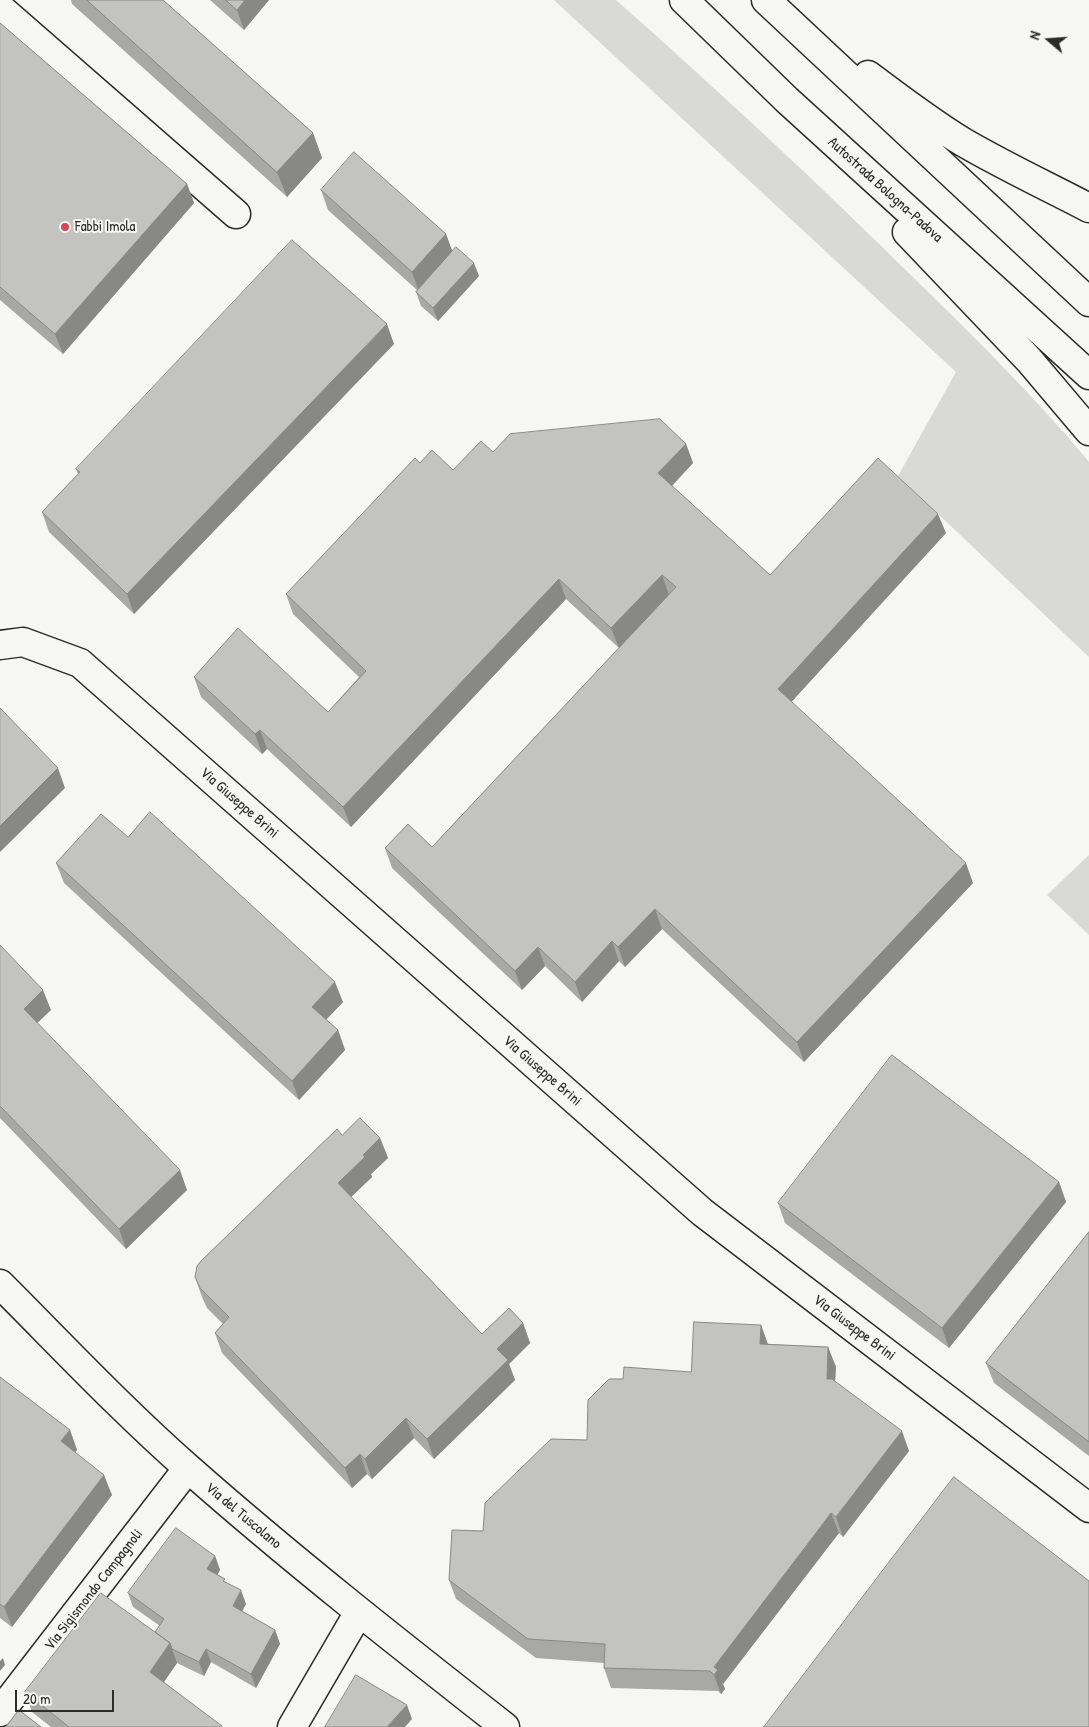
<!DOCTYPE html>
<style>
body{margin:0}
#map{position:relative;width:1089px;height:1727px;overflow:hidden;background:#f6f6f2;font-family:"Patrick Hand",sans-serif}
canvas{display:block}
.north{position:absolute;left:1024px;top:15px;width:50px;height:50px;-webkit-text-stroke:4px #f6f6f2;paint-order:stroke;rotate:288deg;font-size:14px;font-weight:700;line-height:20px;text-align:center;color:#2b2b2b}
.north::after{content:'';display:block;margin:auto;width:18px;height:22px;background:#2b2b2b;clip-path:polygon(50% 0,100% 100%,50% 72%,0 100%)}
.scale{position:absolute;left:15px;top:1690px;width:99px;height:22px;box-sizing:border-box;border:2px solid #2b2b2b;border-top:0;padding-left:6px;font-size:15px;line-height:18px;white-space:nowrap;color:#2b2b2b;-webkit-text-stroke:4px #f6f6f2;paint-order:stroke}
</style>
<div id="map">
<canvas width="1089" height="1727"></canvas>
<div class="north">N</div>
<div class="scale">20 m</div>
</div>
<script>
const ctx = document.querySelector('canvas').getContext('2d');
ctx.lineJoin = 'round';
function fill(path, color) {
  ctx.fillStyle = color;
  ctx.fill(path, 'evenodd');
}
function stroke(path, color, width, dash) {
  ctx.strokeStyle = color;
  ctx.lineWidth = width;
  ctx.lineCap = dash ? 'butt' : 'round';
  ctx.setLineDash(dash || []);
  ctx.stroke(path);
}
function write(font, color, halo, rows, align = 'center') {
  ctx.font = font + ' "Patrick Hand",sans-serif';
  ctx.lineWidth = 4;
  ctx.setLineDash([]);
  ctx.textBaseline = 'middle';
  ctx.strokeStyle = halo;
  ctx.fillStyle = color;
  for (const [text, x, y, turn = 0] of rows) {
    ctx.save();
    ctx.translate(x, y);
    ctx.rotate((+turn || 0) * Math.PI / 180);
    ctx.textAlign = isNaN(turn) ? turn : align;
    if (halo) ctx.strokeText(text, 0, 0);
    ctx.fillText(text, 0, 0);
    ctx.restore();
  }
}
const green = new Path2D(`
 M 554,0 L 616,0 C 720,92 821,186 920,284 C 978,341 1037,399 1089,462 L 1089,657 L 898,476 L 956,372 Z
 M 1089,855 L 1089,935 L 1047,895 Z`);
const minor = new Path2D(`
 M 0,8 L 236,214
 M 0,645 L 23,642 L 80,663 L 702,1212 L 1089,1508
 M 0,1284 C 62,1346 123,1411 189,1469 C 291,1559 398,1643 505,1727
 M 0,1712 L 188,1468
 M 292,1727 L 359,1612`);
const highway = new Path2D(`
 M 684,0 L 787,100 L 1089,375
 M 766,0 L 1089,302
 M 868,75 C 899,98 930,122 963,142 C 1004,166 1047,186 1089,208
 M 907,232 L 1029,360 L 1089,431`);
const wall = new Path2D(`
 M 71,0 L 163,0 L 313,133 L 322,158 L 287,197 L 72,4 Z
 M 210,0 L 269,0 L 244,30 Z
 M 0,23 L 187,184 L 194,203 L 63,354 L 0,300 Z
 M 321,190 L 446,234 L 452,251 L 479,276 L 438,321 L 421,306 L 416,292 L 417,290 L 328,210 Z
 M 394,344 L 134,614 L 49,532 L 42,512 L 78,474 L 76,469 Z
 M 686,444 L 693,463 L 672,486 L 770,575 L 946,533 L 791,702 L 973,883 L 804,1062 L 662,929 L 625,967 L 619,961 L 582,1002 L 545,966 L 522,990 L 392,868 L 385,848 L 432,847 L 664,600 L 619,648 L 566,599 L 351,827 L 267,749 L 262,754 L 201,697 L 194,677 L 328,712 L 359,677 L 293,614 L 286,594 L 420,463 L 453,470 L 493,452 Z
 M 128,837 L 343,1002 L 326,1020 L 338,1030 L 345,1050 L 299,1100 L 64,883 L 56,863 Z
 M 0,945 L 51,1010 L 37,1023 L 187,1190 L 126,1249 L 0,1118 Z
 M 342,1135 L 380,1138 L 388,1158 L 371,1174 L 372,1177 L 351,1197 L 482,1334 L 523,1323 L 530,1343 L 509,1364 L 515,1380 L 434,1459 L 414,1438 L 372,1479 L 367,1474 L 352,1488 L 222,1353 L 215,1333 L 223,1324 L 207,1308 L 202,1297 L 195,1277 Z
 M 1059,1182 L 1066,1202 L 949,1348 L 785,1223 L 778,1203 Z
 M 1089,1232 L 1089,1456 L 994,1383 L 986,1363 Z
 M 761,1325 L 768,1344 L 828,1347 L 836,1367 L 835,1381 L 909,1451 L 843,1537 L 839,1533 L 824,1552 L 723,1684 L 725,1689 L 721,1694 L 718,1691 L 611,1688 L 604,1668 L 604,1663 L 536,1658 L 456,1599 L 449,1580 L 483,1531 L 587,1440 L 623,1379 L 691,1372 Z
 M 0,1377 L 70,1430 L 77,1450 L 75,1452 L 112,1495 L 12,1627 L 0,1618 Z
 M 215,1556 L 220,1570 L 217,1575 L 226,1582 L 246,1604 L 242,1611 L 275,1630 L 280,1644 L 256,1688 L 211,1662 L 204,1676 L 177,1663 L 164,1682 L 222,1727 L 51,1727 L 32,1712 L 25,1692 L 155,1632 L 160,1626 L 133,1607 L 128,1593 Z`);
const shadedWall = new Path2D(`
 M 245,0 L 269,0 L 244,30 L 237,10 Z
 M 313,133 L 322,158 L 287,197 L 277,172 Z
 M 187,184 L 194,203 L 63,354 L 55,334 Z
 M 446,234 L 453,253 L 419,292 L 412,272 Z
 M 474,263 L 479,276 L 438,321 L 433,308 Z
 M 387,324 L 394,344 L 134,614 L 127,594 Z
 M 686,444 L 693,463 L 665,493 L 658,473 Z
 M 938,514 L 946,533 L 785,709 L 778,689 Z
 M 662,575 L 669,595 L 619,648 L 611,628 Z
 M 559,579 L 566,599 L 351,827 L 343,807 Z
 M 260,730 L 267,749 L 262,754 L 255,734 Z
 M 58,768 L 65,788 L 0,852 L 0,826 Z
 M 966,863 L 973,883 L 804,1062 L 797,1042 Z
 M 655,909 L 662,929 L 625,967 L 618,947 Z
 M 612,941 L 619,961 L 582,1002 L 575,982 Z
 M 538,947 L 545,966 L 522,990 L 515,971 Z
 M 335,982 L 343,1002 L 319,1027 L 312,1007 Z
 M 43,990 L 51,1010 L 31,1029 L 24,1009 Z
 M 338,1030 L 345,1050 L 299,1100 L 292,1081 Z
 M 380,1138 L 388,1158 L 371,1174 L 372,1177 L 345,1203 L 338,1183 L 363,1155 Z
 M 180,1170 L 187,1190 L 126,1249 L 119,1229 Z
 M 1059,1182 L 1066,1202 L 949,1348 L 942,1328 Z
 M 523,1323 L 530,1343 L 509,1364 L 515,1380 L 434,1459 L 427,1439 L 497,1349 Z
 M 761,1325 L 768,1345 L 760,1344 Z
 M 828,1347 L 836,1367 L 834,1398 L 827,1379 Z
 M 406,1418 L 414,1438 L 372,1479 L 365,1459 Z
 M 70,1430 L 77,1450 L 68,1461 L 61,1441 Z
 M 902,1431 L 909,1451 L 843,1537 L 836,1517 Z
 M 360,1454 L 367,1474 L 352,1488 L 345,1468 Z
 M 104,1475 L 112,1495 L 12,1627 L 4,1607 Z
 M 831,1513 L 839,1533 L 723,1684 L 725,1689 L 721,1694 L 714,1675 L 714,1667 Z
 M 215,1556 L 220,1570 L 212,1583 L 207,1569 Z
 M 241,1590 L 246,1604 L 238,1619 L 233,1606 Z
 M 275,1630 L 280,1644 L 256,1688 L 251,1674 Z
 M 170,1643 L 177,1663 L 157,1692 L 150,1672 Z
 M 206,1649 L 211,1662 L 204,1676 L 199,1662 Z
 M 3,1658 L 5,1665 L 0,1671 L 0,1661 Z
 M 407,1705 L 412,1719 L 405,1727 L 387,1727 Z`);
const building = new Path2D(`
 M 87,0 L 163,0 L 313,133 L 277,172 Z
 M 226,0 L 245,0 L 237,10 Z
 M 0,23 L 187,184 L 55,334 L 0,287 Z
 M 354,152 L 446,234 L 412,272 L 321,190 Z
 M 292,240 L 387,324 L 127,594 L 42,512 L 80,472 L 76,469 Z
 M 456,247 L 474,263 L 433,308 L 416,292 Z
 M 660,419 L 686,444 L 658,473 L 770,575 L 878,458 L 938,514 L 778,689 L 966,863 L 797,1042 L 655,909 L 618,947 L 612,941 L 575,982 L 538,947 L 515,971 L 385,848 L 408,824 L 432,847 L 676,587 L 662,575 L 611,628 L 559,579 L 343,807 L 260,730 L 255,734 L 194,677 L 238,628 L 328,712 L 366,671 L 286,594 L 415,458 L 420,463 L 432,450 L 453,470 L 481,441 L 493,452 L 510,434 Z
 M 0,708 L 58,768 L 0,826 Z
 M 150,812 L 335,982 L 312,1007 L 338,1030 L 292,1081 L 56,863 L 101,814 L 128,837 Z
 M 0,945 L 43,990 L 24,1009 L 180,1170 L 119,1229 L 0,1106 Z
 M 892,1055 L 1059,1182 L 942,1328 L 778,1203 Z
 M 360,1118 L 380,1138 L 363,1155 L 365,1157 L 338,1183 L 482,1334 L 509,1308 L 523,1323 L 497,1349 L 508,1360 L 427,1439 L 406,1418 L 365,1459 L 360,1454 L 345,1468 L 215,1333 L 229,1317 L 200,1288 L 195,1277 L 197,1266 L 201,1261 L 337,1129 L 342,1135 Z
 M 1089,1232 L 1089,1442 L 986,1363 Z
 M 694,1322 L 761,1325 L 760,1344 L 828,1347 L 827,1379 L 832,1379 L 902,1431 L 836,1517 L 831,1513 L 816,1533 L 714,1667 L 718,1670 L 714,1675 L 710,1671 L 604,1668 L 605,1644 L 528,1639 L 449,1580 L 452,1530 L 483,1531 L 485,1503 L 551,1439 L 587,1440 L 588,1400 L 609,1379 L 623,1379 L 624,1367 L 691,1372 Z
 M 0,1377 L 70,1430 L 61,1441 L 104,1475 L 4,1607 L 0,1604 Z
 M 954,1477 L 1089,1581 L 1089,1727 L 764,1727 Z
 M 176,1528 L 215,1556 L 207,1569 L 225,1579 L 223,1581 L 241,1590 L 233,1606 L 275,1630 L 251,1674 L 206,1649 L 199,1662 L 172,1649 L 170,1643 L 155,1632 L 164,1619 L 128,1593 Z
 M 101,1593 L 170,1643 L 150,1672 L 222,1726 L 221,1727 L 69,1727 L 25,1692 Z
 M 356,1675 L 407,1705 L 387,1727 L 325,1727 Z
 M 19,1710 L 41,1727 L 6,1727 Z`);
const markers = [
 [65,227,5,"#d1495b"]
];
const streetNames = [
 ["Autostrada Bologna-Padova",885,190,42],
 ["Via Giuseppe Brini",239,803,41],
 ["Via Giuseppe Brini",542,1071,41],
 ["Via Giuseppe Brini",854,1328,37],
 ["Via del Tuscolano",243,1516,40],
 ["Via Sigismondo Campagnoli",94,1590,-52]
];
const poiNames = [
 ["Fabbi Imola",75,227]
];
fill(green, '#d9d9d5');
stroke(minor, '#2b2b2b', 31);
stroke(highway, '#2b2b2b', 31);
stroke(minor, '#f6f6f2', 28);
stroke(highway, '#f6f6f2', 28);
fill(wall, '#a8a8a5');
fill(shadedWall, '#888886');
fill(building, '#c3c3c0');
stroke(building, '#888886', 1);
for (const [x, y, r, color] of markers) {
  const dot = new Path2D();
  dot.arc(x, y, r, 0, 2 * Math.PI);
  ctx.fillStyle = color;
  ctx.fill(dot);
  stroke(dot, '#f6f6f2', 2);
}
write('15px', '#2b2b2b', '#f6f6f2', streetNames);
write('15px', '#2b2b2b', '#f6f6f2', poiNames, 'left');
</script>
